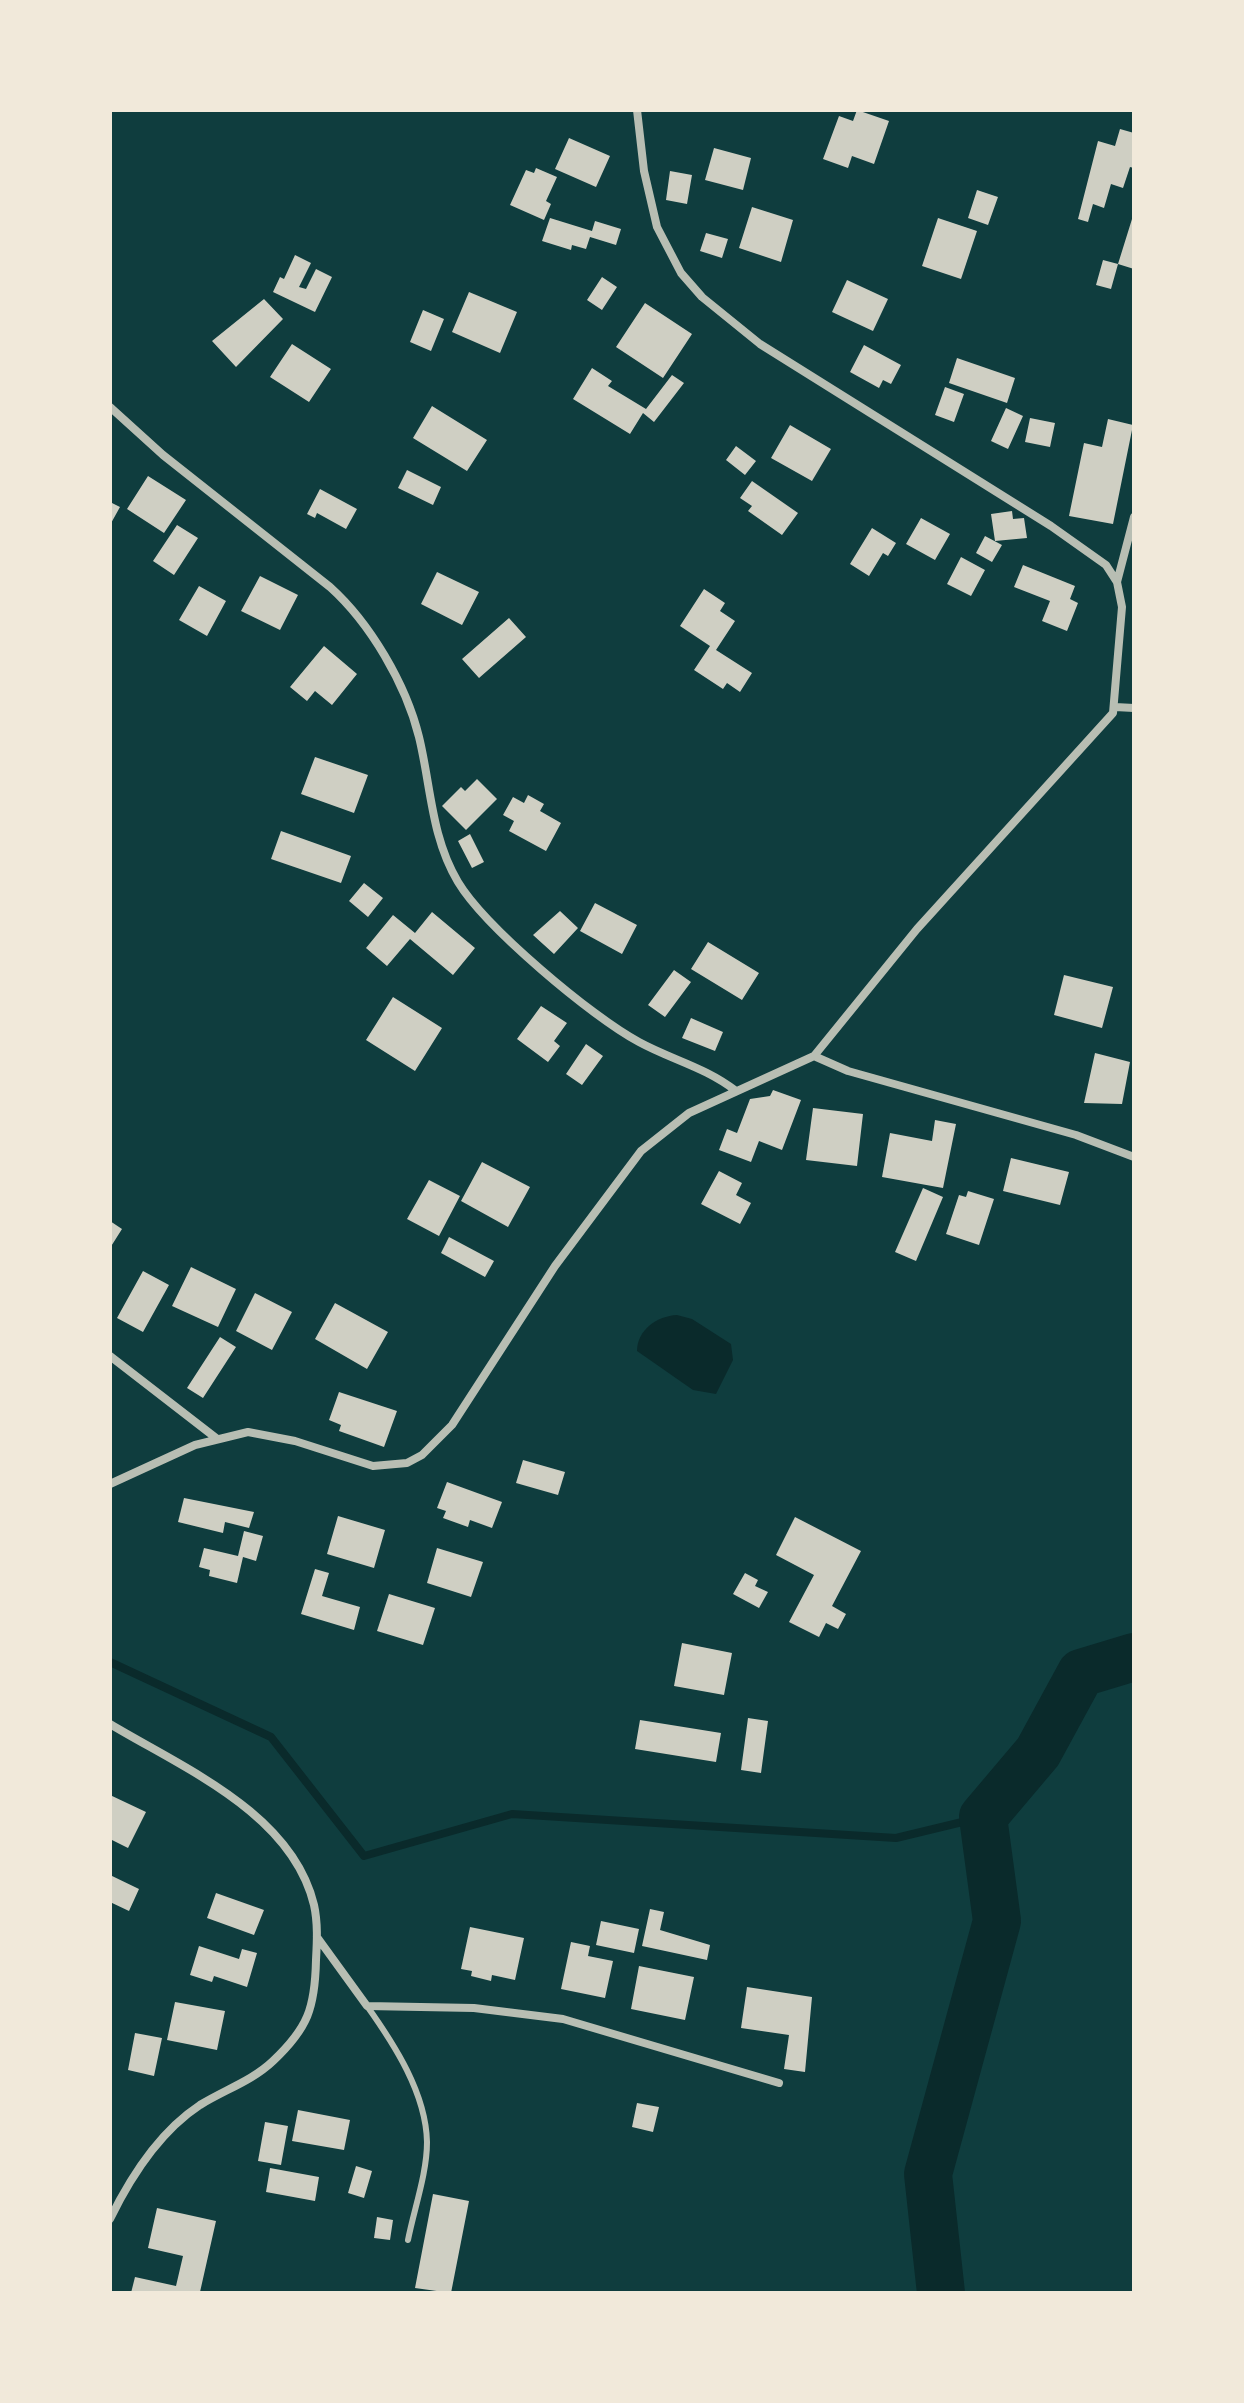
<!DOCTYPE html>
<style>
body{margin:0}
#map{position:relative;width:1244px;height:2403px;overflow:hidden;background:#0f3d3e;font-family:"Work Sans",sans-serif}
canvas{display:block}
.frame{position:absolute;inset:0;border:112px solid #f1e9da;pointer-events:none}
</style>
<div id="map">
<canvas width="1244" height="2403"></canvas>
<div class="frame"></div>
</div>
<script>
const ctx = document.querySelector('canvas').getContext('2d');
ctx.lineJoin = 'round';
function fill(path, color) {
  ctx.fillStyle = color;
  ctx.fill(path, 'evenodd');
}
function stroke(path, color, width, dash) {
  ctx.strokeStyle = color;
  ctx.lineWidth = width;
  ctx.lineCap = dash ? 'butt' : 'round';
  ctx.setLineDash(dash || []);
  ctx.stroke(path);
}
const water = new Path2D(`
 M 677,1315 L 692,1319 L 731,1344 L 733,1360 L 716,1394 L 693,1390 L 637,1351 C 637,1330 657,1316 677,1315 Z`);
const stream = new Path2D(`
 M 110,1662 L 271,1737 L 364,1856 L 512,1814 L 896,1838 L 983,1817`);
const river = new Path2D(`
 M 941,2293 L 928,2174 L 997,1921 L 983,1817 L 1038,1752 L 1081,1673 L 1134,1657`);
const building = new Path2D(`
 M 857,110 L 889,121 L 874,164 L 852,156 L 848,168 L 823,159 L 839,116 L 853,121 Z
 M 1120,129 L 1134,133 L 1134,168 L 1130,167 L 1123,188 L 1111,184 L 1104,208 L 1093,204 L 1088,222 L 1078,219 L 1098,141 L 1115,146 Z
 M 569,138 L 610,156 L 596,187 L 555,169 Z
 M 714,148 L 751,158 L 743,190 L 705,180 Z
 M 536,168 L 557,177 L 546,201 L 551,204 L 544,220 L 510,205 L 526,170 L 534,173 Z
 M 670,171 L 692,175 L 687,204 L 666,200 Z
 M 977,190 L 998,197 L 988,225 L 968,218 Z
 M 752,207 L 793,220 L 781,262 L 739,248 Z
 M 550,218 L 592,231 L 595,221 L 621,229 L 616,245 L 590,237 L 586,249 L 572,245 L 571,250 L 542,241 Z
 M 938,218 L 977,231 L 961,279 L 922,266 Z
 M 1132,219 L 1134,220 L 1134,269 L 1118,264 Z
 M 706,233 L 728,239 L 722,258 L 700,251 Z
 M 295,255 L 311,263 L 299,287 L 306,289 L 316,269 L 332,277 L 315,312 L 273,292 L 280,277 L 284,279 Z
 M 1103,260 L 1118,264 L 1111,289 L 1096,285 Z
 M 602,277 L 617,287 L 602,310 L 587,300 Z
 M 847,280 L 888,299 L 873,331 L 832,312 Z
 M 469,292 L 517,312 L 500,353 L 452,332 Z
 M 264,299 L 283,319 L 236,367 L 212,341 Z
 M 645,303 L 692,334 L 663,378 L 616,347 Z
 M 423,310 L 444,319 L 431,351 L 410,342 Z
 M 292,344 L 331,369 L 309,402 L 270,377 Z
 M 864,345 L 901,365 L 891,384 L 883,380 L 879,388 L 850,372 Z
 M 957,358 L 1015,378 L 1007,403 L 949,383 Z
 M 592,368 L 612,381 L 608,386 L 646,409 L 672,375 L 684,383 L 654,422 L 643,413 L 630,434 L 573,399 Z
 M 945,387 L 964,394 L 954,422 L 935,415 Z
 M 432,406 L 487,440 L 467,471 L 413,438 Z
 M 1006,408 L 1023,416 L 1008,449 L 991,441 Z
 M 1030,418 L 1055,423 L 1050,447 L 1025,442 Z
 M 1108,419 L 1133,425 L 1113,524 L 1069,516 L 1084,443 L 1102,447 Z
 M 790,425 L 831,449 L 812,481 L 771,458 Z
 M 736,446 L 756,461 L 745,475 L 726,460 Z
 M 407,470 L 441,487 L 433,505 L 398,488 Z
 M 148,476 L 186,500 L 164,533 L 127,509 Z
 M 752,481 L 798,513 L 782,535 L 748,511 L 752,506 L 740,498 Z
 M 320,489 L 357,509 L 346,529 L 317,513 L 315,518 L 307,514 Z
 M 110,502 L 120,507 L 110,525 Z
 M 1012,511 L 1013,519 L 1024,518 L 1027,538 L 995,541 L 991,514 Z
 M 921,518 L 950,534 L 935,560 L 906,544 Z
 M 177,525 L 198,538 L 174,575 L 153,561 Z
 M 872,528 L 896,543 L 888,556 L 883,553 L 869,576 L 850,564 Z
 M 985,536 L 1002,545 L 992,562 L 976,553 Z
 M 961,557 L 985,570 L 971,596 L 947,584 Z
 M 1023,565 L 1075,586 L 1070,599 L 1078,603 L 1067,631 L 1042,621 L 1050,601 L 1014,587 Z
 M 437,572 L 479,592 L 462,625 L 421,604 Z
 M 260,576 L 298,595 L 280,630 L 241,611 Z
 M 199,586 L 226,601 L 207,636 L 179,620 Z
 M 704,589 L 725,603 L 720,611 L 735,621 L 716,650 L 752,673 L 740,692 L 727,683 L 723,689 L 694,670 L 710,646 L 680,626 Z
 M 509,618 L 526,637 L 479,678 L 462,659 Z
 M 324,646 L 357,674 L 332,705 L 315,691 L 307,701 L 290,687 Z
 M 315,757 L 368,775 L 354,813 L 301,794 Z
 M 477,779 L 497,799 L 466,830 L 442,806 L 461,787 L 465,791 Z
 M 528,795 L 544,804 L 540,811 L 561,823 L 546,851 L 509,831 L 514,821 L 503,815 L 513,797 L 524,803 Z
 M 281,831 L 351,856 L 341,883 L 271,859 Z
 M 470,834 L 484,862 L 472,868 L 458,841 Z
 M 364,883 L 383,898 L 368,917 L 349,901 Z
 M 595,903 L 637,925 L 622,954 L 580,931 Z
 M 560,911 L 578,928 L 554,954 L 533,935 Z
 M 432,912 L 475,948 L 453,975 L 410,939 L 387,966 L 366,948 L 393,915 L 415,933 Z
 M 708,942 L 759,973 L 742,1000 L 691,969 Z
 M 674,970 L 691,982 L 665,1017 L 648,1005 Z
 M 1064,975 L 1113,987 L 1102,1028 L 1054,1015 Z
 M 393,997 L 442,1028 L 415,1071 L 366,1040 Z
 M 541,1006 L 567,1023 L 554,1041 L 560,1046 L 548,1062 L 517,1039 Z
 M 691,1018 L 723,1032 L 715,1051 L 682,1038 Z
 M 586,1044 L 603,1056 L 582,1085 L 566,1074 Z
 M 1095,1053 L 1130,1062 L 1122,1104 L 1084,1103 Z
 M 773,1090 L 801,1100 L 782,1150 L 759,1141 L 751,1162 L 719,1150 L 727,1129 L 737,1133 L 750,1099 L 770,1096 Z
 M 813,1108 L 863,1114 L 857,1166 L 806,1160 Z
 M 935,1120 L 956,1124 L 943,1188 L 882,1177 L 890,1133 L 932,1141 Z
 M 1011,1158 L 1069,1172 L 1060,1205 L 1003,1191 Z
 M 482,1162 L 530,1187 L 508,1227 L 461,1201 Z
 M 719,1171 L 742,1183 L 736,1195 L 751,1203 L 740,1224 L 701,1204 Z
 M 429,1180 L 460,1196 L 439,1236 L 407,1219 Z
 M 923,1188 L 943,1197 L 916,1261 L 895,1252 Z
 M 968,1191 L 994,1199 L 979,1245 L 946,1234 L 959,1195 L 966,1197 Z
 M 110,1221 L 122,1229 L 110,1248 Z
 M 449,1237 L 494,1261 L 485,1277 L 441,1253 Z
 M 191,1267 L 236,1289 L 218,1327 L 172,1306 Z
 M 143,1271 L 169,1285 L 143,1332 L 117,1318 Z
 M 255,1293 L 292,1312 L 272,1350 L 236,1331 Z
 M 335,1303 L 388,1332 L 367,1369 L 315,1339 Z
 M 220,1337 L 236,1347 L 203,1398 L 187,1388 Z
 M 339,1392 L 397,1411 L 384,1447 L 339,1431 L 341,1425 L 329,1420 Z
 M 523,1460 L 565,1472 L 558,1495 L 516,1483 Z
 M 447,1482 L 502,1502 L 492,1528 L 470,1520 L 468,1527 L 443,1518 L 446,1511 L 437,1508 Z
 M 184,1498 L 254,1512 L 249,1528 L 225,1522 L 223,1533 L 178,1522 Z
 M 338,1516 L 385,1530 L 374,1568 L 327,1554 Z
 M 795,1517 L 861,1551 L 832,1606 L 846,1614 L 838,1629 L 826,1623 L 819,1637 L 789,1622 L 814,1575 L 776,1555 Z
 M 244,1531 L 263,1536 L 256,1561 L 243,1557 L 237,1583 L 209,1576 L 210,1570 L 199,1567 L 204,1548 L 238,1556 Z
 M 437,1548 L 483,1562 L 471,1597 L 427,1583 Z
 M 315,1569 L 329,1573 L 322,1596 L 360,1607 L 354,1630 L 301,1614 Z
 M 745,1573 L 758,1580 L 755,1586 L 768,1592 L 759,1608 L 733,1594 Z
 M 389,1594 L 435,1608 L 423,1645 L 377,1631 Z
 M 682,1643 L 732,1653 L 724,1695 L 674,1686 Z
 M 748,1718 L 768,1721 L 761,1773 L 741,1770 Z
 M 640,1720 L 721,1733 L 716,1762 L 635,1749 Z
 M 110,1795 L 146,1812 L 128,1848 L 110,1839 Z
 M 110,1875 L 139,1889 L 129,1911 L 110,1902 Z
 M 216,1893 L 264,1910 L 254,1935 L 207,1918 Z
 M 650,1909 L 664,1912 L 660,1930 L 710,1945 L 707,1960 L 642,1946 Z
 M 601,1921 L 639,1929 L 634,1953 L 596,1945 Z
 M 470,1927 L 524,1938 L 515,1980 L 492,1975 L 491,1981 L 471,1976 L 472,1971 L 461,1969 Z
 M 571,1942 L 590,1946 L 588,1956 L 613,1961 L 605,1998 L 561,1989 Z
 M 199,1946 L 239,1959 L 242,1949 L 257,1953 L 247,1987 L 214,1976 L 212,1982 L 190,1975 Z
 M 639,1966 L 694,1977 L 685,2020 L 631,2009 Z
 M 747,1987 L 812,1997 L 805,2072 L 784,2069 L 789,2035 L 741,2028 Z
 M 175,2002 L 225,2011 L 217,2050 L 167,2040 Z
 M 135,2033 L 162,2038 L 154,2076 L 128,2070 Z
 M 637,2103 L 659,2107 L 653,2132 L 632,2127 Z
 M 298,2110 L 350,2120 L 344,2150 L 292,2141 Z
 M 265,2122 L 288,2126 L 281,2165 L 258,2161 Z
 M 356,2166 L 372,2171 L 364,2198 L 348,2193 Z
 M 270,2168 L 319,2177 L 315,2201 L 266,2192 Z
 M 433,2194 L 469,2201 L 451,2293 L 415,2288 Z
 M 157,2208 L 216,2221 L 200,2292 L 131,2293 L 135,2277 L 176,2286 L 183,2256 L 148,2248 Z
 M 377,2217 L 393,2220 L 390,2240 L 374,2238 Z`);
const service = new Path2D(`
 M 367,2006 C 394,2044 426,2093 427,2142 C 427,2174 414,2209 408,2240`);
const minor = new Path2D(`
 M 110,407 L 163,455 L 330,587 C 370,623 406,684 419,737 C 431,786 431,837 458,882 C 485,927 592,1017 639,1042 C 672,1060 705,1067 736,1091
 M 1117,582 L 1134,517
 M 1115,707 L 1134,708
 M 814,1056 L 848,1071 L 1076,1135 L 1134,1157
 M 110,1356 L 216,1438
 M 110,1484 L 195,1445 L 248,1432 L 295,1441 L 373,1466 L 407,1463 L 422,1455 L 452,1425 L 555,1266 L 641,1151 L 689,1113 L 814,1056 L 917,929 L 1113,713 L 1122,607 L 1117,582 L 1106,565 L 1051,526 L 760,344 L 702,297 L 681,273 L 657,227 L 644,171 L 637,110
 M 110,1724 C 183,1768 292,1813 314,1905 C 318,1923 317,1942 316,1960 C 315,2008 308,2028 273,2061 C 252,2081 224,2090 200,2105 C 159,2132 131,2176 110,2219
 M 317,1937 L 367,2006 L 474,2008 L 563,2019 L 779,2083`);
fill(water, '#0a2a2b');
stroke(stream, '#0a2a2b', 8);
stroke(river, '#0a2a2b', 48);
fill(building, '#cfcfc3');
stroke(service, '#b8beb3', 6);
stroke(minor, '#b8beb3', 8);
</script>
